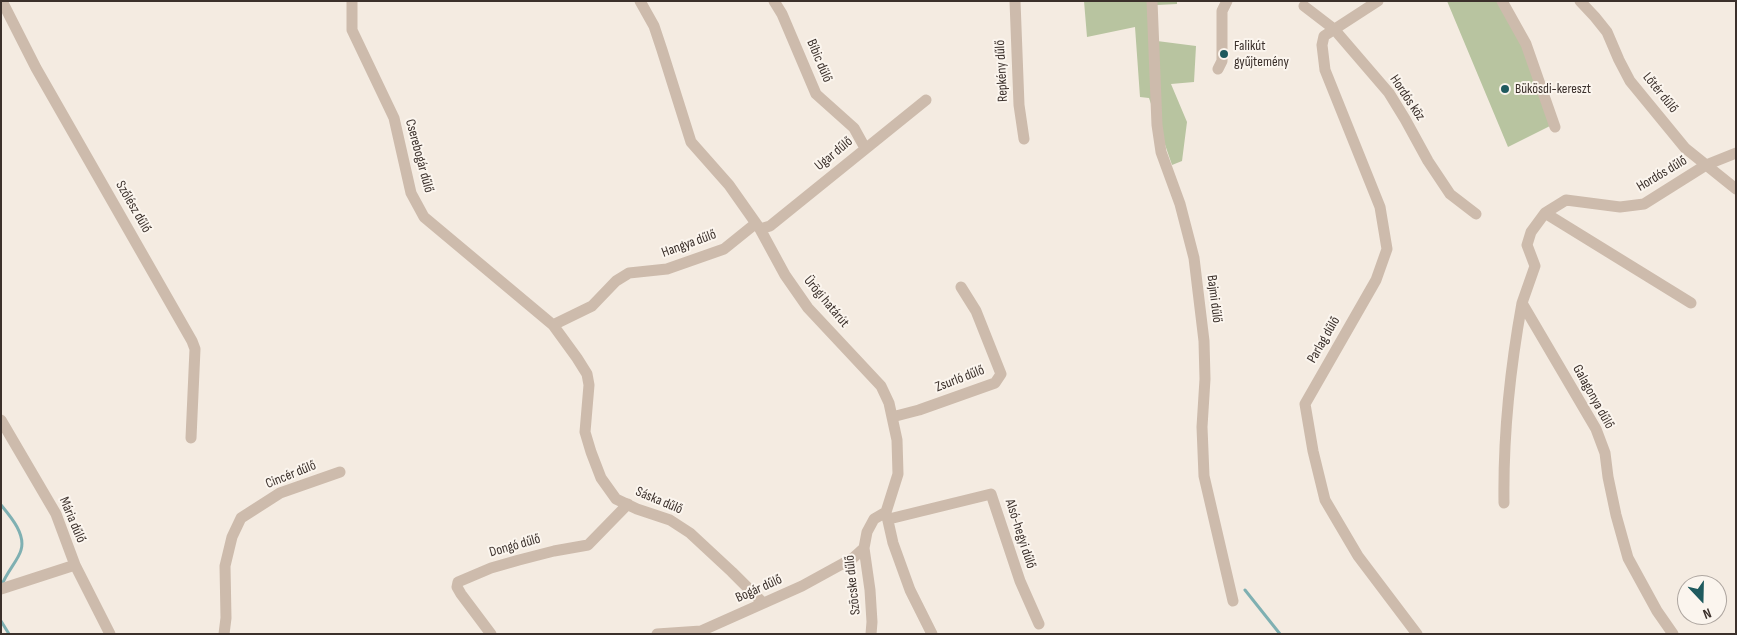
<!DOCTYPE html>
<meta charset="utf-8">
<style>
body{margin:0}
#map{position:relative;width:1737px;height:635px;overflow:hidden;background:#f4ebe1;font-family:"Sofia Sans Condensed",sans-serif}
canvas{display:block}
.frame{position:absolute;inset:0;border:2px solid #3b302b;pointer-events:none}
.north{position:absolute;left:1677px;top:575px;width:50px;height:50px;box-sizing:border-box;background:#fbf5ee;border:1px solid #aea6a0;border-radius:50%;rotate:159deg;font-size:14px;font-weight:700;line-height:20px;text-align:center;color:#3b302b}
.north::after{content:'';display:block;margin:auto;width:18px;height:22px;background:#1f5a5e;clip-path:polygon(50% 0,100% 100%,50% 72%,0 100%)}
</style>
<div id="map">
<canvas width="1737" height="635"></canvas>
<div class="frame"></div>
<div class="north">N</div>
</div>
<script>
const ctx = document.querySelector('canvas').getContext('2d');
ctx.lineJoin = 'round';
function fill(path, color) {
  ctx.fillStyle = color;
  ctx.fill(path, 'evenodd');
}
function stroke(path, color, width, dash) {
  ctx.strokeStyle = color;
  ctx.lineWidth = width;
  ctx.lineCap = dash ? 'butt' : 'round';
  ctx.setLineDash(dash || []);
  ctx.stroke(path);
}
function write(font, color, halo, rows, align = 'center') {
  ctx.font = font + ' "Sofia Sans Condensed",sans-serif';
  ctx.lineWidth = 4;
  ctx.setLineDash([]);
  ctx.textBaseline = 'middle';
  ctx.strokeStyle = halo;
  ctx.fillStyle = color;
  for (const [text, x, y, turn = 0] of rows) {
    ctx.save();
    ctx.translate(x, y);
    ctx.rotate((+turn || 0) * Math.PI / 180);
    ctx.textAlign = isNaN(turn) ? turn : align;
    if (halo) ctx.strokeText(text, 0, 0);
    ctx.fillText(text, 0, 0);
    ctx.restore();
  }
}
const green = new Path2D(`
 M 1084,1 L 1177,1 L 1177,4 L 1157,5 L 1157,41 L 1196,46 L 1194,82 L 1171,84 L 1187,122 L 1182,161 L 1172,165 L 1149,98 L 1140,97 L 1135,27 L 1087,37 Z
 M 1447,1 L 1506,1 L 1554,124 L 1508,147 Z`);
const stream = new Path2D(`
 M 1,505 C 10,516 26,534 21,550 C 19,559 6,573 2,585
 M 1245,590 L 1280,634
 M 1,621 L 9,634`);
const street = new Path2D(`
 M 2,1 L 36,68 L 192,341 L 195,349 L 191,438
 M 352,1 L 352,30 L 394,118 L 411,193 L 424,217 L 553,325 L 577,358 L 587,374 L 589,385 L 585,432 L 591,452 L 601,478 L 616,499 L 637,509 L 670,520 L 690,533 L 732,572 L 763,603
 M 640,1 L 654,26 L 662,50 L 691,142 L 729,185 L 760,229 L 785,275 L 808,308 L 881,386 L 889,403 L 897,440 L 898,474 L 886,512 L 893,543 L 910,590 L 932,634
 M 774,1 L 782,14 L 816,94 L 854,128 L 865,148
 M 1015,1 L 1019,105 L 1024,139
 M 1152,1 L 1157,125 L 1161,152 L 1180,204 L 1194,258 L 1204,341 L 1205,379 L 1202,427 L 1204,476 L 1233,601
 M 1378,1 L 1324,36 L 1322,45 L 1325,70 L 1380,207 L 1387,249 L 1376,280 L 1305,404 L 1313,451 L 1325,500 L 1358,556 L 1417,634
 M 1502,1 L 1526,44 L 1555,127
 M 1580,1 L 1595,17 L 1607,32 L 1619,60 L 1630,81 L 1685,148 L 1736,189
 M 1304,6 L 1334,29 L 1389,93 L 1405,119 L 1428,161 L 1450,194 L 1476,214
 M 1218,69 L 1222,61 L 1222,11 L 1227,1
 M 1545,213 L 1691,303
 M 760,229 L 770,226 L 926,100
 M 553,325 L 592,306 L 616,281 L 629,273 L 667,269 L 724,249 L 755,224
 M 892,417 L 919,410 L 995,383 L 1001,374 L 976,311 L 961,287
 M 1,420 L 56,514 L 75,565 L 110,634
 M 1504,503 C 1503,436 1510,369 1522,303
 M 889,519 L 991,494 L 1020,581 L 1039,624
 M 1,589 L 75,565
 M 224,634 L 226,618 L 225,566 L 232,537 L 241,518 L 280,493 L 340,472
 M 491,634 L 461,594 L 457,587 L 458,582 L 491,568 L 519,560 L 554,551 L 588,545 L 628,504
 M 657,634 L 701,631 L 802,586 L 853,558 L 864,548
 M 871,634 L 872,622 L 870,590 L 864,548 L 867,532 L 874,519 L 886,512
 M 1673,634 L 1657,611 L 1628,558 L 1616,515 L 1608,477 L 1605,453 L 1596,429 L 1522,303 L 1535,266 L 1527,245 L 1531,232 L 1545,213 L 1566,200 L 1620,207 L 1644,204 L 1706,165 L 1736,153`);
const markers = [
 [1224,54,5,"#1f5a5e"],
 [1505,89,5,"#1f5a5e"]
];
const poiNames = [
 ["Falikút",1234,46],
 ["gyűjtemény",1234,62],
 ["Bükösdi-kereszt",1515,89]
];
const streetNames = [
 ["Bíbic dűlő",819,61,67],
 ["Repkény dűlő",1002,71,-93],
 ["Lőtér dűlő",1660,93,51],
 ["Hordós köz",1407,98,56],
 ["Ugar dűlő",834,154,-40],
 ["Cserebogár dűlő",419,156,75],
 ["Hordós dűlő",1662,174,-31],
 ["Szőlész dűlő",133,207,60],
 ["Hangya dűlő",689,244,-20],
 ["Bajmi dűlő",1214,299,83],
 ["Ürögi határút",826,302,50],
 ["Parlag dűlő",1324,340,-60],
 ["Zsurló dűlő",960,379,-21],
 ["Galagonya dűlő",1593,397,61],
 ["Cincér dűlő",291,475,-22],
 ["Sáska dűlő",659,501,23],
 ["Mária dűlő",72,520,67],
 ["Alsó-hegyi dűlő",1020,534,72],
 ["Dongó dűlő",515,546,-16],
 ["Szöcske dűlő",853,585,-96],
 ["Bogár dűlő",759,589,-24]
];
fill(green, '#b8c4a0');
stroke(stream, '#7fb0b2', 3);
stroke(street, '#cdbbac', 11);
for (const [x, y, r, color] of markers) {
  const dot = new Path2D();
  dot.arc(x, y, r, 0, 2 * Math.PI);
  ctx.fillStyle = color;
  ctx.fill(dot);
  stroke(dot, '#fbf5ee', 2);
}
write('14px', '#3b302b', '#fbf5ee', poiNames, 'left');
write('14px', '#3b302b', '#fbf5ee', streetNames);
</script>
